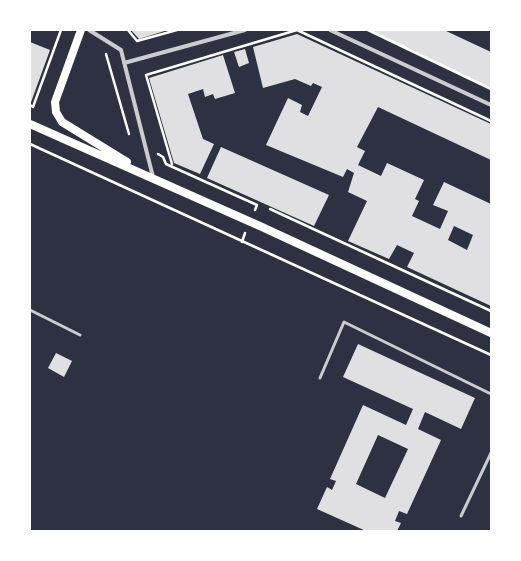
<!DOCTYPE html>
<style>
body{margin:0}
#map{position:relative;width:521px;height:561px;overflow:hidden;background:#2d3142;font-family:Montserrat,sans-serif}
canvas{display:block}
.frame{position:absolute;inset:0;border:31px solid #fff;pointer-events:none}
</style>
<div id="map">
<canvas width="521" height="561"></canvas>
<div class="frame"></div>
</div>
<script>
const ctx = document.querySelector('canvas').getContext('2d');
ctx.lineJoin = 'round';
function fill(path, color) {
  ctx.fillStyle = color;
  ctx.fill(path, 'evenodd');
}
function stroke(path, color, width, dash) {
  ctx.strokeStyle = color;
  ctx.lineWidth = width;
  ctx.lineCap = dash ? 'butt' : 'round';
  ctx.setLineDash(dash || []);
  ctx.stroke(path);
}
const building = new Path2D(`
 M 131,30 L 168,30 L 139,39 Z
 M 369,30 L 444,30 L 491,52 L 491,89 Z
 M 297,34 L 491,124 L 491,160 L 378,107 L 357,147 L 365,151 L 358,165 L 381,176 L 387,163 L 424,180 L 415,199 L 419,201 L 412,216 L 440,229 L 448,211 L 433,205 L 444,182 L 491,204 L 491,306 L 407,267 L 414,253 L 397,245 L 389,259 L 348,241 L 367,201 L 348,192 L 354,173 L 347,169 L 343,177 L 266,145 L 288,98 L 302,105 L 300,112 L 308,116 L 322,87 L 313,83 L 311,86 L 295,79 L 263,88 L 253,47 ZM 454,226 L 473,235 L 467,250 L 448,240 Z
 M 30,42 L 50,50 L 30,105 Z
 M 245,49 L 249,63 L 239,67 L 234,52 Z
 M 223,55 L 235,93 L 215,99 L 213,94 L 205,97 L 203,89 L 188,94 L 203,139 L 214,144 L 200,174 L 174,163 L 149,78 Z
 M 221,147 L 329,195 L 314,226 L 207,178 Z
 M 358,344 L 475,398 L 461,429 L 425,412 L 418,429 L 441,440 L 407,514 L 399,511 L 395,521 L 401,523 L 397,531 L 366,531 L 317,509 L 327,487 L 332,490 L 336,481 L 330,479 L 363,405 L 406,425 L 413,409 L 343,377 ZM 378,435 L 408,449 L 385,498 L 356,484 Z
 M 56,353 L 72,361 L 64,377 L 48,368 Z`);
const path = new Path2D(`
 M 128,30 L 137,41 L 177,30
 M 368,30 L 491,89
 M 106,54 L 129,134
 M 30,105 L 33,107 L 61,30
 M 30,144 L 491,355
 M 158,154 L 163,157 L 166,164 L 257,205 L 255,210
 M 172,164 L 146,75 L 297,30 L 491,121
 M 270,209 L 491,311
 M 242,242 L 245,233`);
const service = new Path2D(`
 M 30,310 L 80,335
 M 320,378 L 344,322 L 491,394
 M 461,516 L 491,453`);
const minor = new Path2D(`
 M 89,30 L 121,50 L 153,177
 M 330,30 L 491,105
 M 124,63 L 245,30`);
const secondary = new Path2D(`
 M 81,30 L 55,102 L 56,112 L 62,122 L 127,162
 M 30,124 L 262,227 L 491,333`);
fill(building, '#e0e0e3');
stroke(path, '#fff', 2.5);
stroke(service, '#caccd0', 3);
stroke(minor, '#caccd0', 4);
stroke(secondary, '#fff', 8);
</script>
